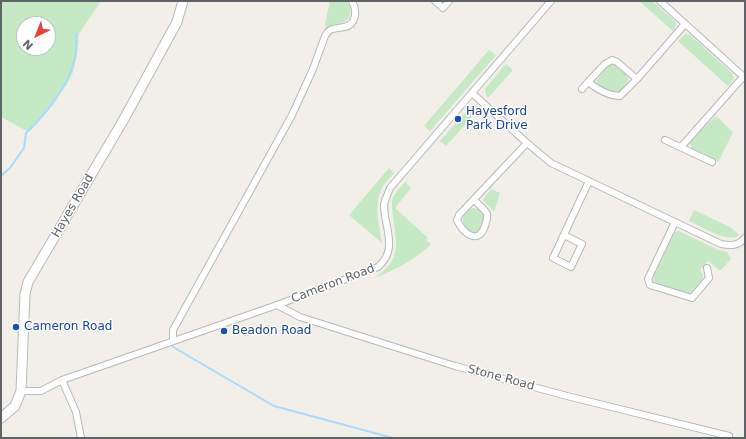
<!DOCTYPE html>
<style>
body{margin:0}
#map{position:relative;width:746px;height:439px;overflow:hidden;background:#f1efe8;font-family:"DejaVu Sans",sans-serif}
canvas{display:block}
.frame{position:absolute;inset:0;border:2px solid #5f6368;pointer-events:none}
.north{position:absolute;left:16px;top:16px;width:40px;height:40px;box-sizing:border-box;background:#fff;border:1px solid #bfc1c3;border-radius:50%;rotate:223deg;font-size:11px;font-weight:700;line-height:16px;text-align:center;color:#5f6368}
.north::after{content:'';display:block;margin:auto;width:14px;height:18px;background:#ea4335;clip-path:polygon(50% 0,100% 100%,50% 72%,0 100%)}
</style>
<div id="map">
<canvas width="746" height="439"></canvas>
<div class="frame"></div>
<div class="north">N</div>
</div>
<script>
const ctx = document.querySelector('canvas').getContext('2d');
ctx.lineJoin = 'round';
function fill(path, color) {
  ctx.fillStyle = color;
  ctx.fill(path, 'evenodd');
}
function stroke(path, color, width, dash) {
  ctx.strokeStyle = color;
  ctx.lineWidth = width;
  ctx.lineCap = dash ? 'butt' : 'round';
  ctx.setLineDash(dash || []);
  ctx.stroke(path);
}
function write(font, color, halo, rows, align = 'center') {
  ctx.font = font + ' "DejaVu Sans",sans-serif';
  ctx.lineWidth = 3;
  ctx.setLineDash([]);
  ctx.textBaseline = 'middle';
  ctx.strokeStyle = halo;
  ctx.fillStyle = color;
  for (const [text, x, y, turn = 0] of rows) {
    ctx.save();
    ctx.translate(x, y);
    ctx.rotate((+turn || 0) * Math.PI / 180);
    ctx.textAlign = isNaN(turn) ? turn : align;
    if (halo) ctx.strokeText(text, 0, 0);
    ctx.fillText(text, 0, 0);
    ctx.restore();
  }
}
const green = new Path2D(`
 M 1,1 L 101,1 L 79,34 L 77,55 L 73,72 L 66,86 L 65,86 L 29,132 L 1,117 ZM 24,24 L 48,24 L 48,48 L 24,48 Z
 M 330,1 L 346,1 C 349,4 350,6 350,10 C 352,24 336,23 327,28 L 325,24 Z
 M 639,1 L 652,1 L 675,21 L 676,25 L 673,31 Z
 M 685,34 L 690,35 L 732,73 L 734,79 L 728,86 L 678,41 Z
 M 489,50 L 496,55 L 430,131 L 424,126 Z
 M 506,64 L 513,70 L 488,98 L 486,94 L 485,89 Z
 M 611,64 C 616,65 619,68 622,71 C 632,80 629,85 619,93 C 612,93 599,88 596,81 L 608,66 Z
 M 471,106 L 476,106 L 479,109 L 446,146 L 440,141 Z
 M 716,116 L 733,132 L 718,162 L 693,150 L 690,144 L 691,140 Z
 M 389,168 L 394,173 C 389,179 382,185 380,193 C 374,208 380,228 382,243 L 349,215 Z
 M 405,182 L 411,188 L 395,208 L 428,238 L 426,240 L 431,244 C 417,259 393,271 374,278 C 403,259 396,245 393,215 C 392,209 391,203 393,197 C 396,191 401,187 405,182 Z
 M 491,189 L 500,193 L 494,212 L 483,200 Z
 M 473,208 L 478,209 L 484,216 L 480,229 L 475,233 C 471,232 470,231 467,228 C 459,220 464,212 473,208 Z
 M 694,210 L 730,227 L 739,235 C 728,244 701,226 689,221 Z
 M 679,231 L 718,250 L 727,252 L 731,259 L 722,269 L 719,270 L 708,261 L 700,270 L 703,275 C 704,284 694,293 686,294 L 656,283 L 653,280 L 654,275 L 675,232 Z`);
const stream = new Path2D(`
 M 1,176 L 10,168 L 24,148 L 26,133 C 46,114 69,86 75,58 C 77,50 76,41 76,33
 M 173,347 L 274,406 L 393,438`);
const street = new Path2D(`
 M 435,1 L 443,8 L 449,1
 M 660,1 L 745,78
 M 637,79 L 620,96 C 609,96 597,89 588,82 L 605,64 L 612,60 L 617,62 L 637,79 L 685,24
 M 582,89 L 588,82
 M 472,93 L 527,143 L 551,163 L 721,244 C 731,246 738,246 745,238
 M 665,140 L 712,162
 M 681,147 L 743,77
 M 474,200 C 478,204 485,209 487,214 C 488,218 486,222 485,226 C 478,246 463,233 457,220 L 459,215 L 527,143
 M 675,222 L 648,279 L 650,285 L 692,298 L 709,278 L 707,268
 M 564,235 L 582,244 L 571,267 L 553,258 L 589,181
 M 277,305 L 300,317 L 455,366 L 571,397 L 729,436
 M 173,341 L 173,330 L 292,115 L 313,69 L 325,36 C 330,27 335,29 344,27 C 357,25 357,10 352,1
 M 62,380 L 76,412 L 81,438
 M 21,391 L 41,391 L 62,380 L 277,305 L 378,267 C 399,249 384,227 384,205 C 385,199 388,194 390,188 L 551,1`);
const secondary = new Path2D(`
 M 1,418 L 15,406 L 21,391 L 25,294 L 28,282 L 124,119 L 177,22 L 183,1`);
const markers = [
 [458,119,4,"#1a4fb4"],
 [16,327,4,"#1a4fb4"],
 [224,331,4,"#1a4fb4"]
];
const transitNames = [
 ["Hayesford",466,112],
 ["Park Drive",466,126],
 ["Cameron Road",24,327],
 ["Beadon Road",232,331]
];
const streetNames = [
 ["Hayes Road",73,206,-60],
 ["Cameron Road",333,284,-21],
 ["Stone Road",501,378,15]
];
fill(green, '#c5e8c5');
stroke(stream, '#aadaff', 2);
stroke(street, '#b5b8bc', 8);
stroke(secondary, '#b6babf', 11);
stroke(street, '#fff', 6);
stroke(secondary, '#fff', 9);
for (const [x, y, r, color] of markers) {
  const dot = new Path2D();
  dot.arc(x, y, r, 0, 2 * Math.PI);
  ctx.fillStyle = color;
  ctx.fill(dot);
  stroke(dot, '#fff', 1.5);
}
write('12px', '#164399', '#fff', transitNames, 'left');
write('12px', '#5f6368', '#fff', streetNames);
</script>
